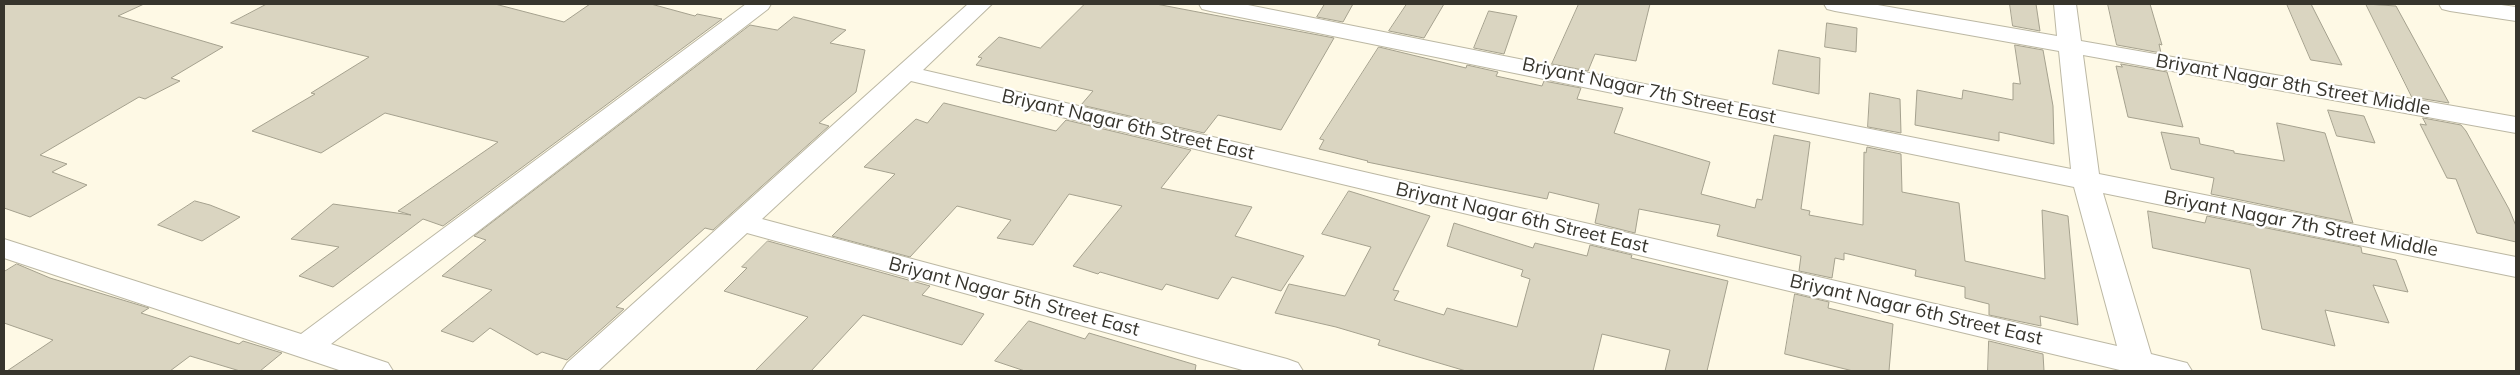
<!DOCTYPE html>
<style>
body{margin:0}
#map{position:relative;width:2520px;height:375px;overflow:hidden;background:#fef9e5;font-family:Mulish,sans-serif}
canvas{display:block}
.frame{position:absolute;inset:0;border:5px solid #37352d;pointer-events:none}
</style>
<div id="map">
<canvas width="2520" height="375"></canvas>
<div class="frame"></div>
</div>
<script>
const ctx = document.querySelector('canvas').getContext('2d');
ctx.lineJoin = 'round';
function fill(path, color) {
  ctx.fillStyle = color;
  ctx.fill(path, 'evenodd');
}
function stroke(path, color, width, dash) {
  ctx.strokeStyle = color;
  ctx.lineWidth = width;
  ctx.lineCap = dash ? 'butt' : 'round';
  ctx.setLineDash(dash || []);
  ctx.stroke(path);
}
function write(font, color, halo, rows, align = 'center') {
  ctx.font = font + ' Mulish,sans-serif';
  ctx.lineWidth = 4.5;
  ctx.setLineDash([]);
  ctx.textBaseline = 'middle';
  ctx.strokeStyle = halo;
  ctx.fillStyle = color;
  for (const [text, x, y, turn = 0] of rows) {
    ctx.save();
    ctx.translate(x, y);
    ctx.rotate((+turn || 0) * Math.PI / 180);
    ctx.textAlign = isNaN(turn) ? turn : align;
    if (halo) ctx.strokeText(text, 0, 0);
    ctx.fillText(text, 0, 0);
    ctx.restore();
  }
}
const building = new Path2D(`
 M 4,4 L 144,4 L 118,16 L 223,47 L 171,78 L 180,81 L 145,99 L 139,97 L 40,155 L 67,164 L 52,172 L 87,185 L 30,217 L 4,208 Z
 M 267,4 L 495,4 L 564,22 L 590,4 L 651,4 L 695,16 L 697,14 L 722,19 L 443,226 L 423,219 L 333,287 L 299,276 L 339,247 L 291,239 L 333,204 L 411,215 L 398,211 L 498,142 L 385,113 L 321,153 L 252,131 L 315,94 L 311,93 L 369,57 L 231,23 Z
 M 1085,4 L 1156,4 L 1334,38 L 1281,130 L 1218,115 L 1204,133 L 1081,105 L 1093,91 L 976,65 L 982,58 L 978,57 L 999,37 L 1040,48 Z
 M 1325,4 L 1353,4 L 1343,22 L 1317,17 Z
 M 1407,4 L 1444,4 L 1424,38 L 1389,31 Z
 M 1579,4 L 1650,4 L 1636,61 L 1595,54 L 1588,71 L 1552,64 Z
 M 2010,4 L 2036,4 L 2040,31 L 2013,26 Z
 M 2108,4 L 2150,4 L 2162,45 L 2159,44 L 2161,53 L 2117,45 Z
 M 2287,4 L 2311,4 L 2342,65 L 2311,60 Z
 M 2366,4 L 2396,6 L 2449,103 L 2412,97 Z
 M 1489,11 L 1517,16 L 1504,54 L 1474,48 Z
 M 794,17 L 846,30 L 830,43 L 865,50 L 856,92 L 819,123 L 829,126 L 713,230 L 705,228 L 616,307 L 624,309 L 567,360 L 542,352 L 537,355 L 490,328 L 473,342 L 441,331 L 492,290 L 442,276 L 486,240 L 474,236 L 750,25 L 777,30 Z
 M 1827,23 L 1857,28 L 1856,52 L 1825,47 Z
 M 2015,45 L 2043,50 L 2053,106 L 2054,144 L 1999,132 L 1999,141 L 1915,125 L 1917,90 L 1962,99 L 1963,90 L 2013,100 L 2013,83 L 2020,84 Z
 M 1379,47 L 1466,68 L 1467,65 L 1498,72 L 1496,76 L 1542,86 L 1544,81 L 1581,88 L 1577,99 L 1623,108 L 1614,133 L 1710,162 L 1701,194 L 1755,208 L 1757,199 L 1762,200 L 1774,135 L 1810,142 L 1801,209 L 1810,211 L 1809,215 L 1863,225 L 1864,152 L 1866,153 L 1867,147 L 1901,154 L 1902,192 L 1959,203 L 1965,261 L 2045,279 L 2042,210 L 2068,216 L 2078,325 L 2040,316 L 2041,326 L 1989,315 L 1989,304 L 1965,298 L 1965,287 L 1915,276 L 1916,270 L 1844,253 L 1844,260 L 1835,258 L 1832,278 L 1799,271 L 1801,256 L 1717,236 L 1720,225 L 1639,209 L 1635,233 L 1595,223 L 1599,204 L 1549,192 L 1547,199 L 1367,162 L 1368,161 L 1319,149 L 1324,140 L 1320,139 Z
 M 1779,50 L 1820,58 L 1819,94 L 1773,84 Z
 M 2121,64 L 2167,72 L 2183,127 L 2128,117 L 2116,66 L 2122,67 Z
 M 1870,93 L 1900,99 L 1901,133 L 1868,127 Z
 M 944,103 L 1056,131 L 1066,120 L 1191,150 L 1161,188 L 1252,207 L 1235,236 L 1304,256 L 1281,291 L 1232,277 L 1218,299 L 1166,284 L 1162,290 L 1100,272 L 1098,274 L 1073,266 L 1122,206 L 1069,194 L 1033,245 L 997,238 L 1011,220 L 957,206 L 910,257 L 832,236 L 895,174 L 864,167 L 916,119 L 927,123 Z
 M 2328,110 L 2364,116 L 2375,143 L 2337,136 Z
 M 2423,118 L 2461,125 L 2466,131 L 2509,209 L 2516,226 L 2516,242 L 2477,233 L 2456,179 L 2447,178 L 2420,124 L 2426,125 Z
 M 2277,123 L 2325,133 L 2353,223 L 2211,194 L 2214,178 L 2171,169 L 2161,132 L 2199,138 L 2200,144 L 2234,151 L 2234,153 L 2284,161 Z
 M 1349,191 L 1430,216 L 1393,290 L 1399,291 L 1394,300 L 1444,315 L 1447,308 L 1517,327 L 1530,279 L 1521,276 L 1523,270 L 1447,246 L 1454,223 L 1533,248 L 1535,243 L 1587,256 L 1590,245 L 1632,255 L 1631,258 L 1728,281 L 1707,371 L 1665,371 L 1670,350 L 1602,334 L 1593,371 L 1466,371 L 1378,345 L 1380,340 L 1336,327 L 1275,313 L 1289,284 L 1345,296 L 1371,247 L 1322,234 Z
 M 195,201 L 210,205 L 240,217 L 202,241 L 158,225 Z
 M 2148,211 L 2205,223 L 2207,216 L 2361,247 L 2362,253 L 2396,260 L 2408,292 L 2373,285 L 2389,323 L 2325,310 L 2335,346 L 2262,329 L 2250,269 L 2153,248 Z
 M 768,241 L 930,286 L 922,295 L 984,314 L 962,345 L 863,315 L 811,371 L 755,371 L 808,317 L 724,291 L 747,268 L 742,267 Z
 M 17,264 L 50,278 L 149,308 L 141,313 L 239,344 L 243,341 L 282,353 L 260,371 L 240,371 L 190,356 L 170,371 L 7,371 L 53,340 L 4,323 L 4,272 Z
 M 1795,294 L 1829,302 L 1828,308 L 1893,324 L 1889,371 L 1853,371 L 1785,354 Z
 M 1029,321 L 1085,339 L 1089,333 L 1196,365 L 1195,371 L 1025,371 L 995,361 Z
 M 1989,341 L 2043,354 L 2044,371 L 1988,371 Z`);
const minor = new Path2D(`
 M 746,4 L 771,4 L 768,9 L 331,344 L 388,363 L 393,371 L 342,371 L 4,258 L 4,239 L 301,334 Z
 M 968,4 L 992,4 L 923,70 L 2117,346 L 2074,187 L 1210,11 L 1202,9 L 1199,4 L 1243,4 L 2071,169 L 2059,51 L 1835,11 L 1827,9 L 1824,4 L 1872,4 L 2057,36 L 2054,4 L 2076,4 L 2081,41 L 2516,117 L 2516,133 L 2083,55 L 2099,174 L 2516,257 L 2516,277 L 2103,193 L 2151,354 L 2187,363 L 2192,371 L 2124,371 L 911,81 L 762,219 L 1287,359 L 1298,363 L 1303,371 L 1246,371 L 747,233 L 598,371 L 562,371 L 567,363 Z
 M 2439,4 L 2494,4 L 2516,7 L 2516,21 L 2450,11 L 2442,9 Z`);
const streetNames = [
 ["Briyant Nagar 8th Street Middle",2293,85,10],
 ["Briyant Nagar 7th Street East",1649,91,12],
 ["Briyant Nagar 6th Street East",1128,125,13],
 ["Briyant Nagar 6th Street East",1522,218,13],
 ["Briyant Nagar 7th Street Middle",2301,224,11],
 ["Briyant Nagar 5th Street East",1014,297,15],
 ["Briyant Nagar 6th Street East",1916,310,13]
];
fill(building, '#dad5c1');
stroke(building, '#a5a18e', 1);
stroke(minor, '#bcb8a4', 2);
fill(minor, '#fff');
write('19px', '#37352d', '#fff', streetNames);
</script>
